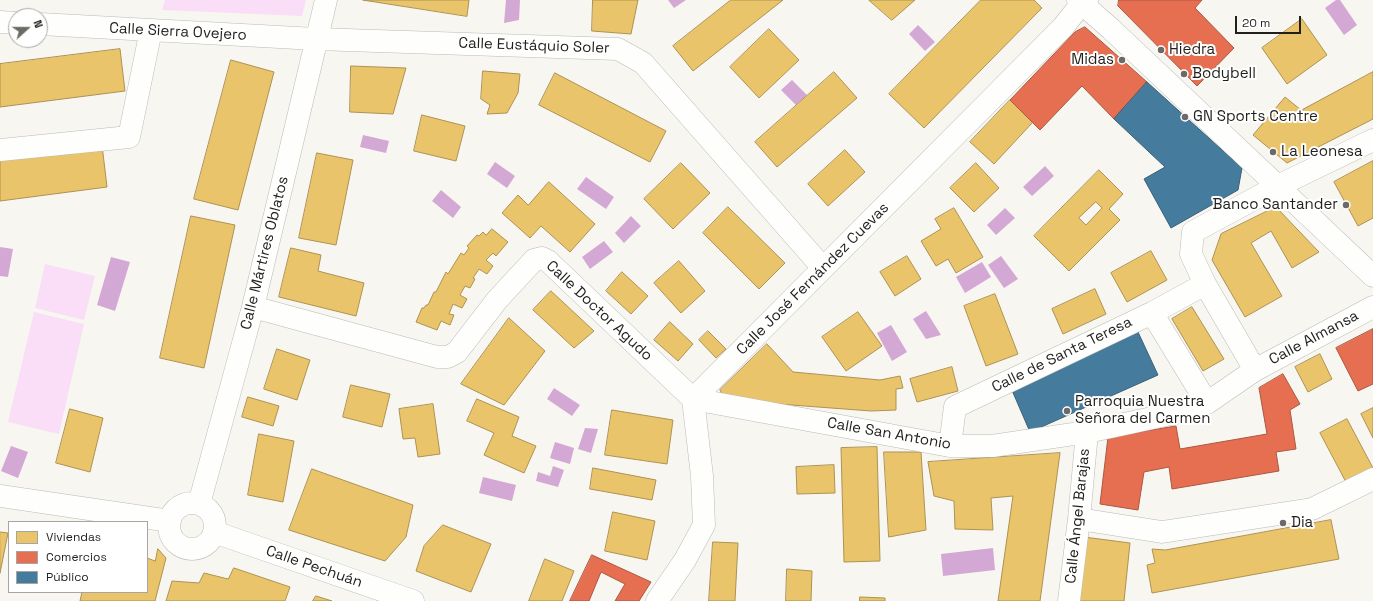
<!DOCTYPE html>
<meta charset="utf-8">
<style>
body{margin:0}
#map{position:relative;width:1373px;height:601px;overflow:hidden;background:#f8f6f0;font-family:"Space Grotesk",sans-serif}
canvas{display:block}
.legend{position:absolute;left:8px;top:521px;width:140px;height:72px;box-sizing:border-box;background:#fff;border:1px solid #a6a5a4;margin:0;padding:5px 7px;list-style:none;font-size:12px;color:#201f1b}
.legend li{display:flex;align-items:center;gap:8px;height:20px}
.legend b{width:20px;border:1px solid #a6a5a4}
.north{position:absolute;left:8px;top:8px;width:40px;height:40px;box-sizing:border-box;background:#fff;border:1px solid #a6a5a4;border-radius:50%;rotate:69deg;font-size:11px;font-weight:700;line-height:16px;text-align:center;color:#201f1b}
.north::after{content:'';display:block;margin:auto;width:14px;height:18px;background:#6c6a66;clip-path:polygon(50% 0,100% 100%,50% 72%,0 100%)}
.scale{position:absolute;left:1235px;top:16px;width:66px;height:18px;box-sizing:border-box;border:2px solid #201f1b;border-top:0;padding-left:5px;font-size:12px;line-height:14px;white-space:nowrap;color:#201f1b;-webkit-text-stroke:3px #fff;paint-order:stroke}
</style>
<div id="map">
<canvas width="1373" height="601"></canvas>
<ul class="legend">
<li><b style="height:11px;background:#e9c46a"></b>Viviendas</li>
<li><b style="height:11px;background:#e76f51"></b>Comercios</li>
<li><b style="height:11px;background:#457b9d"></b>Público</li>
</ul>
<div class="north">N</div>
<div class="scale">20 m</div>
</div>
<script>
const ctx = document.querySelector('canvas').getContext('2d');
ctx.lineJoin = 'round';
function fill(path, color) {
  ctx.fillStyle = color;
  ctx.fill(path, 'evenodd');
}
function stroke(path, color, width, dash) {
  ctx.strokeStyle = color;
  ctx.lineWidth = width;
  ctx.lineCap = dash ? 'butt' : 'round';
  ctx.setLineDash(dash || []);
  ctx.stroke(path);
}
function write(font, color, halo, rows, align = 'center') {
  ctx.font = font + ' "Space Grotesk",sans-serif';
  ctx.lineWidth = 4;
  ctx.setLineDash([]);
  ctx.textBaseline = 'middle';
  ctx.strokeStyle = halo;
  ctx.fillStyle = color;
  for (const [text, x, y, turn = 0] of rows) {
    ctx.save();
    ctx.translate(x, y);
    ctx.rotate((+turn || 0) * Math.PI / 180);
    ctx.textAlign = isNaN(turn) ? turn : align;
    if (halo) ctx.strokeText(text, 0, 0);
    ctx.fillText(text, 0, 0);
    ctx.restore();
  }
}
const green = new Path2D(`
 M 165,0 L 306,0 L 302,16 L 162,10 Z
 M 45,264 L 95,276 L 84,320 L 35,308 Z
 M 34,312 L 84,324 L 59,434 L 8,422 Z`);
const water = new Path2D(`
 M 506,0 L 520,0 L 519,20 L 504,23 Z
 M 668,0 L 686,0 L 674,8 Z
 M 1336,0 L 1340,0 L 1357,25 L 1344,35 L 1325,8 Z
 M 918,25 L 935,42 L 925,51 L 909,34 Z
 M 792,80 L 807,95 L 796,105 L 781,90 Z
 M 363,135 L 389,141 L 386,153 L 360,147 Z
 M 495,162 L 515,176 L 507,188 L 487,174 Z
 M 1045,166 L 1054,176 L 1032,196 L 1023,187 Z
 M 586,177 L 614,197 L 606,209 L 577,189 Z
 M 441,190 L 461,207 L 453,218 L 432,201 Z
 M 1005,208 L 1015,218 L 996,235 L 987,225 Z
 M 631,216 L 641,226 L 624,243 L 615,233 Z
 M 604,241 L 613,252 L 590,269 L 582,257 Z
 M 0,247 L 13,249 L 8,277 L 0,276 Z
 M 1001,256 L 1018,279 L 1004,288 L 988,265 Z
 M 111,257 L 130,262 L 115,311 L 97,305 Z
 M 982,262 L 991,277 L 965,293 L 956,277 Z
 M 926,311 L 941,335 L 926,339 L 913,319 Z
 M 891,325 L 907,352 L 892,361 L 877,333 Z
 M 554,388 L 580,405 L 572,416 L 547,399 Z
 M 585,428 L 598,429 L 591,453 L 578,449 Z
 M 555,442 L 574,448 L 570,464 L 550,458 Z
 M 11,446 L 28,452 L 18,478 L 1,471 Z
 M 553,466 L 564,470 L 558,487 L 536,481 L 538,472 L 550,476 Z
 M 483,477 L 516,485 L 512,501 L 479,493 Z
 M 993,548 L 995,570 L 943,576 L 941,554 Z`);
const homes = new Path2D(`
 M 363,0 L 469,0 L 467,16 Z
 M 593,0 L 638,0 L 631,34 L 592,31 Z
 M 731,0 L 783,0 L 693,71 L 673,46 Z
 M 869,0 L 915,0 L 892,20 Z
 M 981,0 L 1034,0 L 1042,8 L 924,128 L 889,94 Z
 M 1302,19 L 1327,55 L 1287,84 L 1262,48 Z
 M 769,29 L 799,60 L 759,98 L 730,67 Z
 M 120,49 L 125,91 L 0,107 L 0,64 Z
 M 231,60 L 274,72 L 238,210 L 194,199 Z
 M 351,66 L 406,68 L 393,114 L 350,112 Z
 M 483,71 L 520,74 L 518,93 L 507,113 L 487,114 L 490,105 L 481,99 Z
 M 834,72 L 857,98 L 777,167 L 755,142 Z
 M 1373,72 L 1373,119 L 1287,163 L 1253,135 L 1285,97 L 1301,110 Z
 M 555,73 L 666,131 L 650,162 L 539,105 Z
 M 1010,100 L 1033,122 L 994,164 L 970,142 Z
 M 422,115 L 465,126 L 456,161 L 414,151 Z
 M 102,145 L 107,187 L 0,201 L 0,159 Z
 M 845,150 L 865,172 L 828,206 L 808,184 Z
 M 317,153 L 353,160 L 336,245 L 299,238 Z
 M 1373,161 L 1373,218 L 1358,226 L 1334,182 Z
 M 681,163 L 710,193 L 673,229 L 644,199 Z
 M 976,163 L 999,188 L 974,212 L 950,188 Z
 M 1099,170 L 1123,194 L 1109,209 L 1120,220 L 1069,271 L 1034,236 ZM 1096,202 L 1102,208 L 1086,225 L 1079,218 Z
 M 549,182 L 595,224 L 570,252 L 541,226 L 530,238 L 502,213 L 518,195 L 528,205 Z
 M 728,207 L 785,263 L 759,289 L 703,233 Z
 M 1276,207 L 1319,252 L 1292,268 L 1271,231 L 1251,243 L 1282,296 L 1245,317 L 1212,260 L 1221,234 Z
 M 954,208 L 983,257 L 956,273 L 948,259 L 936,266 L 921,241 L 941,229 L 935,219 Z
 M 191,216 L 235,225 L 204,368 L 160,358 Z
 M 492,229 L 508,242 L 496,256 L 493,253 L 486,260 L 493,266 L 487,274 L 479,269 L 473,278 L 475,279 L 470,288 L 465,286 L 460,295 L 467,299 L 462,308 L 453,304 L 449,314 L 454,315 L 450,325 L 441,321 L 437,330 L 416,322 L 422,308 L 424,308 L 426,305 L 428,305 L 434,292 L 436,292 L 446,272 L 448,274 L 461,253 L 464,255 L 469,248 L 467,246 L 477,235 L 479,236 L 483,232 L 486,235 Z
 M 291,248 L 321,255 L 318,271 L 364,283 L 356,316 L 279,297 Z
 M 1151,251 L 1167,280 L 1127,302 L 1111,273 Z
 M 907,256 L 921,279 L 895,296 L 880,272 Z
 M 679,261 L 705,291 L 681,313 L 654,283 Z
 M 622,272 L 648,296 L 631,314 L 606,291 Z
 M 1095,289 L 1106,314 L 1063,334 L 1052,309 Z
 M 551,291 L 594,331 L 574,348 L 533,310 Z
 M 995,294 L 1018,354 L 986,366 L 964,306 Z
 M 1192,307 L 1224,359 L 1203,371 L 1172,319 Z
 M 858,312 L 882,346 L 846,371 L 822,337 Z
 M 509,318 L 545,351 L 504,405 L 461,384 Z
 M 670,322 L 693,344 L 678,361 L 654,340 Z
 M 708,331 L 726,349 L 716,358 L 699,340 Z
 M 767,344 L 793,372 L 880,380 L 900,376 L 903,388 L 896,389 L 896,410 L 871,411 L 725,400 L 720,390 Z
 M 277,349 L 310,360 L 297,400 L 264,389 Z
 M 1320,354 L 1332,379 L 1308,392 L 1295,367 Z
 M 952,367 L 958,391 L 917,402 L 910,379 Z
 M 351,385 L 390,394 L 382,427 L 343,417 Z
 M 248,397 L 279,406 L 273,426 L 242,417 Z
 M 477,399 L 519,417 L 512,436 L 536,446 L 524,473 L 484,455 L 494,433 L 467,421 Z
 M 433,404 L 440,454 L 418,457 L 415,438 L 403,439 L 399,409 Z
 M 1373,408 L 1373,438 L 1361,414 Z
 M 70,409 L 103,418 L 90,472 L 56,463 Z
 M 612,410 L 673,420 L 667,464 L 605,455 Z
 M 1347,419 L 1373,468 L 1373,470 L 1347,484 L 1320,433 Z
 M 259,434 L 294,441 L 283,502 L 248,495 Z
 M 877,447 L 880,561 L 844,562 L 841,448 Z
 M 884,452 L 921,452 L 926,530 L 889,537 Z
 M 1060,453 L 1040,601 L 998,601 L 1013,496 L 991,498 L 993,530 L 955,529 L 954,501 L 934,496 L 928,462 Z
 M 834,465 L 835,493 L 797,494 L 796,467 Z
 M 593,468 L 656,480 L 652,500 L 590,489 Z
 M 312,469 L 413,505 L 406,537 L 385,561 L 289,530 Z
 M 613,512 L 655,521 L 647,560 L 605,551 Z
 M 1331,520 L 1339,559 L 1152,593 L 1147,565 L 1155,563 L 1152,549 L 1165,550 Z
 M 443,525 L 491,544 L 471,592 L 416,571 L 424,546 Z
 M 0,532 L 8,533 L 0,573 Z
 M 1084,537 L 1130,543 L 1124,601 L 1077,601 Z
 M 713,542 L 738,543 L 735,601 L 709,601 Z
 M 158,549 L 166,558 L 155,601 L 80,601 L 82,592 L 147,592 L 147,558 L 155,561 Z
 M 545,559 L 574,571 L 562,601 L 529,601 Z
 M 234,568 L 290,587 L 285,601 L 166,601 L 172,581 L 199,583 L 204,573 L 228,579 Z
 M 787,569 L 812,571 L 811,601 L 786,601 Z
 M 316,596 L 332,601 L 313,601 Z
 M 860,597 L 885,598 L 885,601 L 860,601 Z`);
const shops = new Path2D(`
 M 1119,0 L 1202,0 L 1195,8 L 1234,48 L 1197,86 L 1118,6 Z
 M 1085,27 L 1147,82 L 1114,119 L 1082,86 L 1040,130 L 1010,100 L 1075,32 Z
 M 1373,329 L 1373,384 L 1358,391 L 1336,348 Z
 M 1283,374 L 1300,404 L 1290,410 L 1296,449 L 1276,452 L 1279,471 L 1172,489 L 1169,467 L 1144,472 L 1138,510 L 1100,504 L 1108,437 L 1176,426 L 1180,449 L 1267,434 L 1259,388 Z
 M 592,555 L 651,582 L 639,601 L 615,601 L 625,584 L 601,572 L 589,601 L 570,601 Z`);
const public = new Path2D(`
 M 1147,82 L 1242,168 L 1238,190 L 1171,228 L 1144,179 L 1165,167 L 1114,119 Z
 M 1138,332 L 1158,375 L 1030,432 L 1011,388 Z`);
const minor = new Path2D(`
 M 1078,0 L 1111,29 L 1373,276
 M 0,22 L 16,23
 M 40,24 L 316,39 L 618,49 L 643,63 L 823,268
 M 0,150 L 129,137 L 151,30
 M 253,307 L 437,357 L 448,357 L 457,352 L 497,300 L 534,260 L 542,258 L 548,261 L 693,399 L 950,446 L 992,446 L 1087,432 L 1180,412 L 1207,403 L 1255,370 L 1373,307
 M 1152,313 L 1207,403
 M 1255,370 L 1205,284 L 1191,254 L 1193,232 L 1278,186 L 1373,140
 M 950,446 L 955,407 L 1152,313 L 1205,284
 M 0,496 L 170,521
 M169 526a23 23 0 1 1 46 0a23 23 0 1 1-46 0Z
 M 199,504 L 253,307 L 326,0
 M 1079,519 L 1162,532 L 1312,509 L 1373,479
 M 214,532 L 413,601
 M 657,601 L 685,560 L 704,525 L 702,476 L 693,399 L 1063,27 L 1082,3 L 1087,0
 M 1069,601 L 1079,519 L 1087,432`);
const markers = [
 [1161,50,4,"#6c6a66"],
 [1122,60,4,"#6c6a66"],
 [1184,74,4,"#6c6a66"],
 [1185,117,4,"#6c6a66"],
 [1273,152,4,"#6c6a66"],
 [1346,205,4,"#6c6a66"],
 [1067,411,4,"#6c6a66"],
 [1283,523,4,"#6c6a66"]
];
const streetNames = [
 ["Calle Sierra Ovejero",178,32,3],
 ["Calle Eustáquio Soler",534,46,2],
 ["Calle Mártires Oblatos",265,253,-76],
 ["Calle José Fernández Cuevas",813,279,-45],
 ["Calle Doctor Agudo",599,311,43],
 ["Calle Almansa",1314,338,-28],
 ["Calle de Santa Teresa",1062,355,-26],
 ["Calle San Antonio",889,434,10],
 ["Calle Ángel Barajas",1078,516,-84],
 ["Calle Pechuán",314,567,19]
];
const poiNames = [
 ["Hiedra",1169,50],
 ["Midas",1114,60,"right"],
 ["Bodybell",1192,74],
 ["GN Sports Centre",1193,117],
 ["La Leonesa",1281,152],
 ["Banco Santander",1338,205,"right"],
 ["Parroquia Nuestra",1075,402],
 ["Señora del Carmen",1075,419],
 ["Dia",1291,523]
];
fill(green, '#fadef7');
fill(water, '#d4a8d4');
fill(homes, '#e9c46a');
stroke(homes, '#ad9252', 1);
fill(shops, '#e76f51');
stroke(shops, '#ab5741', 1);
fill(public, '#457b9d');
stroke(public, '#3a5f76', 1);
stroke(minor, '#bbbab5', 23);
stroke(minor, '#fefefd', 22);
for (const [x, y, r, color] of markers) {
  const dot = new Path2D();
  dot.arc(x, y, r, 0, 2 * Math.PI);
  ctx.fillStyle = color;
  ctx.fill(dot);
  stroke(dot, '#fff', 1.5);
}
write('15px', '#201f1b', '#fff', streetNames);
write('15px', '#201f1b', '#fff', poiNames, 'left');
</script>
